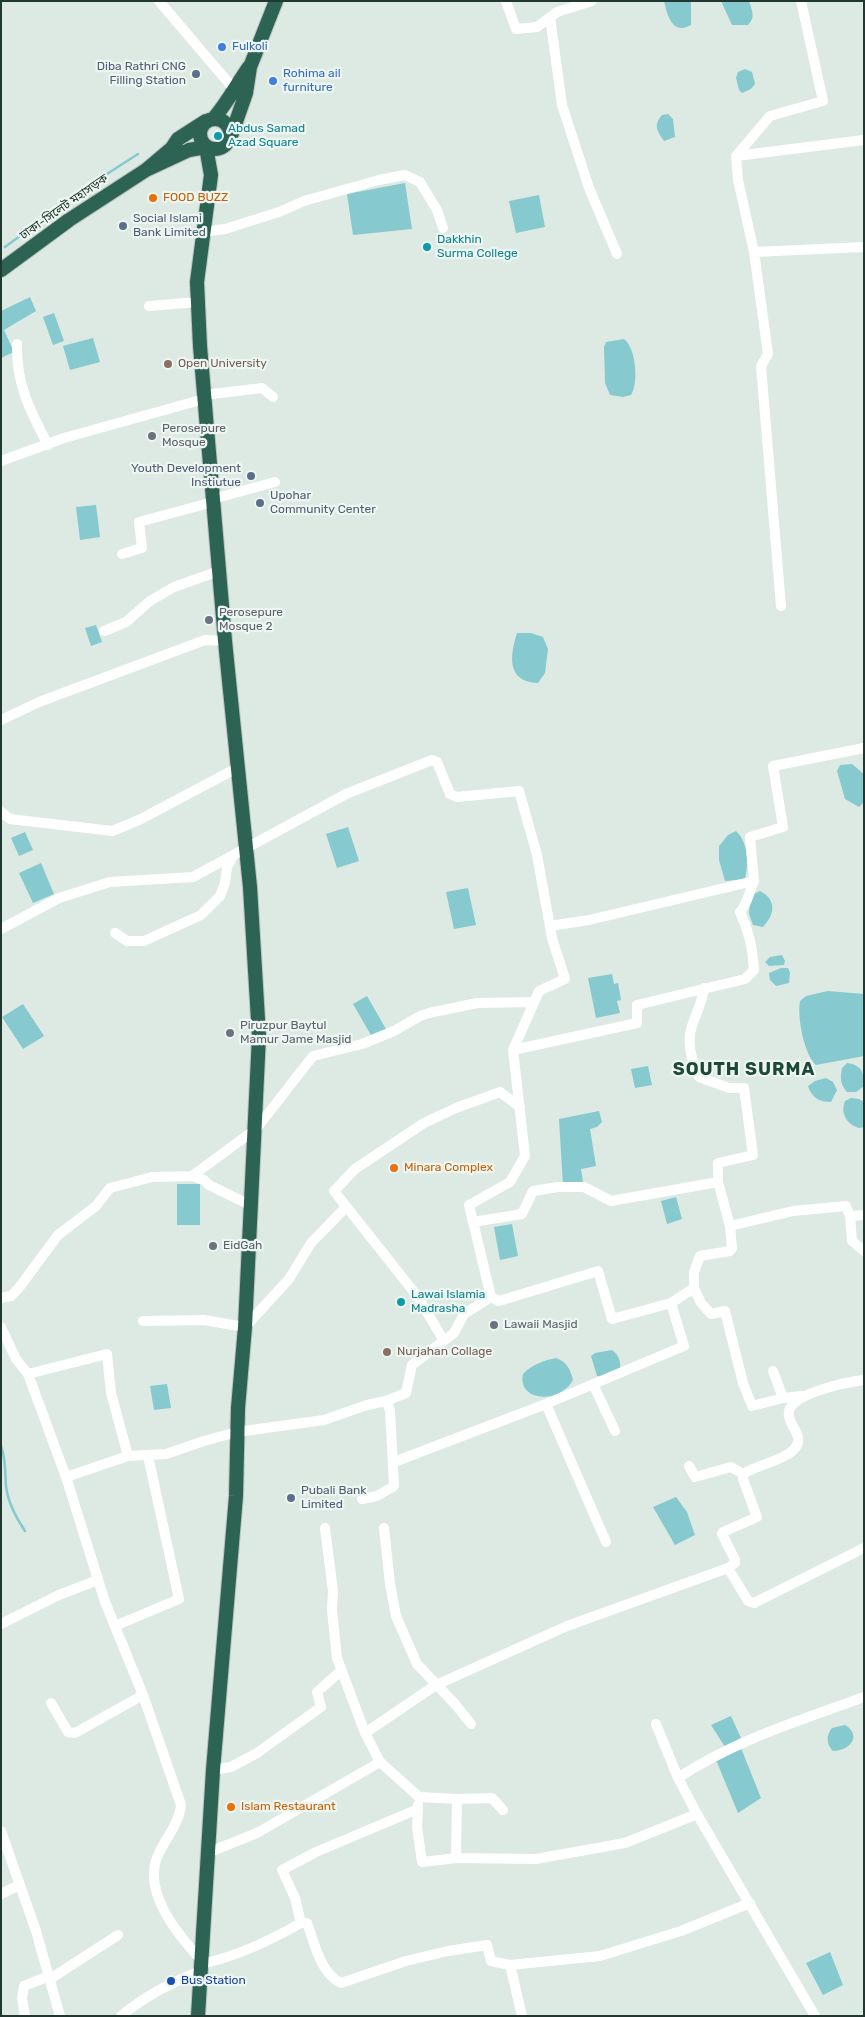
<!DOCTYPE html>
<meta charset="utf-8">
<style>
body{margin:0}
#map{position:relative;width:865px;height:2017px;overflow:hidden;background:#dde9e3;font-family:Rubik,sans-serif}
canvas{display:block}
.frame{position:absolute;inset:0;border:2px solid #20382f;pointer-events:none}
</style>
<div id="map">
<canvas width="865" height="2017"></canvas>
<div class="frame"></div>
</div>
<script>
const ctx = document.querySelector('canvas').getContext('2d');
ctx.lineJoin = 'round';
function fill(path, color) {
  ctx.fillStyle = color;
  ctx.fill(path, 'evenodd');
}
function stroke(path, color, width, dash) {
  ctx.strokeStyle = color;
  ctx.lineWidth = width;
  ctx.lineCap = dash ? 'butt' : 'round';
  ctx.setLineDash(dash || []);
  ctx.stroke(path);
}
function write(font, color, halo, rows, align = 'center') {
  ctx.font = font + ' Rubik,"Noto Sans Bengali",sans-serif';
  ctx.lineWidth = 4.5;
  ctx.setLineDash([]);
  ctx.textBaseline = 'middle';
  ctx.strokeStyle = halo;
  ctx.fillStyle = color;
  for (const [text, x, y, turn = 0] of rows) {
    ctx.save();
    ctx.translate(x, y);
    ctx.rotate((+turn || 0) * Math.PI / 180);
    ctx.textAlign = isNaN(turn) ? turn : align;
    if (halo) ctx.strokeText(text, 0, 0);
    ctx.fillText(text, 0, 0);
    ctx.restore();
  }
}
const water = new Path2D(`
 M 664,1 L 691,1 L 691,25 C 672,36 667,14 664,1 Z
 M 721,1 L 749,1 C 752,11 756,17 748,25 L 732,25 Z
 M 745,69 L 752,72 L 755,84 L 751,89 L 742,93 L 739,90 L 736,78 L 738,72 Z
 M 668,114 L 673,119 L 675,137 L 664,141 C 657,130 653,126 662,115 Z
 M 405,183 L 412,229 L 353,235 L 347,194 Z
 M 539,195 L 545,227 L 516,233 L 509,201 Z
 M 30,297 L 36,311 L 4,330 L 14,352 L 1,358 L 1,311 Z
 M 54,313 L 64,341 L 53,345 L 43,317 Z
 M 93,338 L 100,362 L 70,370 L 63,346 Z
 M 624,339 C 636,348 639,383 631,395 L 623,397 L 610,395 L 605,383 L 604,347 L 606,342 Z
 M 96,505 L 100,537 L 80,540 L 76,507 Z
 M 96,625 L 102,642 L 91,646 L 85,628 Z
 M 517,633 L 531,633 L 543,637 L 548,649 L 545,673 L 538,683 C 506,682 510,655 517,633 Z
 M 852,764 L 864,774 L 864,802 L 859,807 L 845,799 L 837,771 L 840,765 Z
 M 348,827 L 359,861 L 337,868 L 326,834 Z
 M 736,831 C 748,842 749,864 745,879 L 725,881 L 719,860 L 719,846 L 728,835 Z
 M 25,832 L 33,850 L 19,856 L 11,838 Z
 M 41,863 L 54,894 L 33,903 L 19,873 Z
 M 468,888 L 476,925 L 454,929 L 446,892 Z
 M 760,891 C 777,900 775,914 763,927 L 753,925 L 749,914 L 750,896 Z
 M 782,955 L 785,961 L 784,965 L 769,966 L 765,962 L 770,957 Z
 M 781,968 L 788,968 L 790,973 L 789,983 L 776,986 L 770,980 L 769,973 Z
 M 612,974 L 614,984 L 618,983 L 621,1000 L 617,1001 L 620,1013 L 596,1018 L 588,978 Z
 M 828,991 L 864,994 L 864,1056 L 816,1065 C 804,1054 797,1017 800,1001 L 806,996 Z
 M 367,996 L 386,1029 L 372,1037 L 353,1004 Z
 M 23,1004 L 44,1036 L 23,1049 L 2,1017 Z
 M 847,1063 C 862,1065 865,1073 863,1087 L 856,1092 L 847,1092 C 840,1084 840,1078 842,1068 Z
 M 648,1066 L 652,1085 L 635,1088 L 631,1069 Z
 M 826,1078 L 833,1082 L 837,1090 L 831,1102 C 819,1102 812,1098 808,1086 L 815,1081 Z
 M 851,1098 L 859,1099 L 864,1102 L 864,1127 L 859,1128 C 847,1124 840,1114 845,1101 Z
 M 599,1111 L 602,1122 L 597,1127 L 590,1129 L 596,1166 L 581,1169 L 583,1182 L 563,1185 L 559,1119 Z
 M 177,1184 L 200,1184 L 200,1225 L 177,1225 Z
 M 676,1197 L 682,1219 L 667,1224 L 661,1201 Z
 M 512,1224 L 518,1256 L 500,1260 L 494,1227 Z
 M 612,1350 C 618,1354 621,1361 620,1368 L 602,1377 L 597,1376 L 591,1356 L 595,1353 Z
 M 556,1358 C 567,1362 570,1369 573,1380 C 559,1405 517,1401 523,1374 C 531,1365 545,1360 556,1358 Z
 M 167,1384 L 171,1408 L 154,1410 L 150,1386 Z
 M 676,1497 L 687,1512 L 695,1535 L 675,1545 L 653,1507 Z
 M 731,1716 L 741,1738 L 725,1747 L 711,1725 Z
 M 845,1725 C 863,1736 849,1751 833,1751 C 826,1744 826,1735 832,1728 Z
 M 741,1748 L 761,1798 L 738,1813 L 716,1760 Z
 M 830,1952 L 843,1985 L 823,1995 L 806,1963 Z`);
const stream = new Path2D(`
 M 5,247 L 85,188 L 138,154
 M 1,1446 C 6,1459 5,1472 6,1486 C 8,1503 16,1517 25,1531`);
const minor = new Path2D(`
 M 159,1 L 233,88
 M 506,1 L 516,29 L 537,27 L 557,12 L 592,1
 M 801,1 L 823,101 L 770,116 L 736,156 L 738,180 L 754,252 L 864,247
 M 550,17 L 562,105 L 589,188 L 617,254
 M 736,156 L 864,140
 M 203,232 L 225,229 L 279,212 L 304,201 L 379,180 L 405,175 L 420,182 L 437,210 L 443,228
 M 754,252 L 768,354 L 761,366 L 781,606
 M 149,306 L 198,302
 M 17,344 C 16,384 30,411 48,445
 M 204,395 L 262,388 L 273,397
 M 1,461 L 64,438 L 204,399
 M 213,499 L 275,482
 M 122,554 L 142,548 L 139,522 L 213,502
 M 104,631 L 126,622 L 150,601 L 174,587 L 219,571
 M 1,720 L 39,702 L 205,640 L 225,641
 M 1,812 L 10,819 L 112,831 L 139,820 L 239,767
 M 550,926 L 589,920 L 754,881 L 750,837 L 783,827 L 773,766 L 864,748
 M 1,929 L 59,898 L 110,882 L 193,877 L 346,794 L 432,760 L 437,762 L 450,794 L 457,797 L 519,791 L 537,855 L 552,938 L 565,979 L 539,991 L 513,1050 L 525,1156 L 510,1182 L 469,1205 L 491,1297 L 464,1314 L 454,1333 L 412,1365 L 406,1393 L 386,1401 L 367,1405 L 324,1420 L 237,1432 L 204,1441 L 166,1454 L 128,1456 L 111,1393 L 107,1354 L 28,1374 L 66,1477 L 128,1456
 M 115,933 L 127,941 L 144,941 L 201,915 L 220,896 L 225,883 L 227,867 L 233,856
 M 513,1050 L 637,1023 L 637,1005 L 745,979 L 754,970 C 753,949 749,931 740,912 C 748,903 749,892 754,881
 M 192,1176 L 204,1180 L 209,1185 L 252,1206
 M 850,1216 L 852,1241 L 864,1251
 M 473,1222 L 522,1214 L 533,1191 L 558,1187 L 584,1187 L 611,1201 L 718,1182 L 718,1163 L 753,1155 L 744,1088 L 729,1088 L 699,1077 C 693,1064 688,1049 690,1034 C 692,1020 702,1006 704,988
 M 730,1226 L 793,1211 L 846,1206 L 850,1216 L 864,1215
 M 694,1288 L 701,1303 L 711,1314 L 725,1311 L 743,1383 L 752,1406 L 783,1398 L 803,1396
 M 491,1297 L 499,1301 L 598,1271 L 612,1319 L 671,1303
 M 1,1298 L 11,1296 L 18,1289 L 58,1235 L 96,1206 L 110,1188 L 152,1177 L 192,1176 L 256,1129 L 313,1056 L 362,1044 L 394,1031 L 420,1016 L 429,1013 L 477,1003 L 534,1002
 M 143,1321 L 204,1320 L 245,1327 L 289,1279 L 311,1243 L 346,1207
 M 1,1327 L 16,1359 L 28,1374
 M 444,1341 L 418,1297 L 334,1191 L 355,1169 L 424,1123 L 456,1108 L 500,1092 L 520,1107
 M 773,1371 L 783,1398
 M 593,1384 L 615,1431
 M 546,1404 L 606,1542
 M 394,1462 L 546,1404 L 684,1346 L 671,1303 L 694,1288 L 694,1272 L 700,1256 L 730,1251 L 732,1248 L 730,1226 L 718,1182
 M 689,1466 L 695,1477 L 731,1467 L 743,1474
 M 66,1477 L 105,1602 L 143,1695 L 181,1805 C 180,1821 166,1838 159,1853 C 140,1890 178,1935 202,1961
 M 362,1499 L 377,1496 L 394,1486 L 390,1410 L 386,1401
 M 325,1528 L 333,1591 L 332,1610 L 337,1658 L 365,1733
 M 384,1528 L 390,1584 L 396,1616 L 406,1639 L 417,1664 L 455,1704 L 471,1724
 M 728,1568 L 735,1563 L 735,1560 L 722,1534 L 723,1532 L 757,1517 L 743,1479 L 743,1474 C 756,1465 791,1459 797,1445 C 802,1435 790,1426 789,1416 C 784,1394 848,1382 864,1380
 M 1,1624 L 59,1595 L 98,1580
 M 115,1626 L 179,1599 L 148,1456
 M 51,1703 L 68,1732 L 75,1733 L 143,1695
 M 656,1724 L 678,1778
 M 380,1762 L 419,1797 L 457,1799 L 456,1858 L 536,1859 L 625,1843 L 697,1814
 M 213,1770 L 231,1767 L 257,1753 L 321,1707 L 317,1692 L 341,1671
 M 457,1799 L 492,1798 L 503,1810
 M 418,1805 L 417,1827 L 422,1862 L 456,1858
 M 1,1831 L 36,1931 L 60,2016
 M 207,1853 L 257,1833 L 380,1762 L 365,1733 L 436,1685 L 567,1626 L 728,1568 L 748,1601 L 754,1603 L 864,1548
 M 1,1894 L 19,1885
 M 301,1923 L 295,1898 L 282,1870 L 316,1852 L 418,1809
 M 201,1964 C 238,1956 269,1941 301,1923 L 307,1923 C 315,1944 320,1973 341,1983 L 406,1961 L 448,1951 L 487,1945 L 491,1961 L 510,1965 L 600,1956 L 681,1931 L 750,1903
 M 510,1965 L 522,2016
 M 50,1979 L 118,1935
 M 25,2016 L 22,1998 L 24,1986 L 49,1976
 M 121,2016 C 145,1996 172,1982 201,1971
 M 815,2016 L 697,1814 L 678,1778 C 735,1740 801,1720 864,1697`);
const highway = new Path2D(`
 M 214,118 C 227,103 237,84 249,67
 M200 134a15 15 0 1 1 30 0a15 15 0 1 1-30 0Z
 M 231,136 L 246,93 L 250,67 L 276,1
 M 146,170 L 189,150 L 206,147 L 211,175 L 197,282 L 200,346 L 225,641 L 250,887 L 259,1036 L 245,1327 L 238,1408 L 236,1496 L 213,1770 L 198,2016
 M 1,270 L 69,220 L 146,170 L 172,148 L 178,139 L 206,121`);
const markers = [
 [222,47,5,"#3f7fe0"],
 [196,74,5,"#5c6f8a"],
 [273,81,5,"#3f7fe0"],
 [218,136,5,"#0f9aa8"],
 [153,198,5,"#e8710a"],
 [123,226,5,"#5c6f8a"],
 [427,247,5,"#0f9aa8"],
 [168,364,5,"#8d6e63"],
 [152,436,5,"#6b7280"],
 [251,476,5,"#5c6f8a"],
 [260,503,5,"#5c6f8a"],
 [209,620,5,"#6b7280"],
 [230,1033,5,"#6b7280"],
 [394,1168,5,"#e8710a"],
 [213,1246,5,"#6b7280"],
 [401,1302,5,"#0f9aa8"],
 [494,1325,5,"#6b7280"],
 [387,1352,5,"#8d6e63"],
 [291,1498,5,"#5c6f8a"],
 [231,1807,5,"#e8710a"],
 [171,1981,5,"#1a4fb4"]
];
const shopNames = [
 ["Fulkoli",232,47],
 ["Rohima ail",283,74],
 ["furniture",283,88]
];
const serviceNames = [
 ["Diba Rathri CNG",186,67,"right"],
 ["Filling Station",186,81,"right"],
 ["Social Islami",133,219],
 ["Bank Limited",133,233],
 ["Youth Development",241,469,"right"],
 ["Instiutue",241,483,"right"],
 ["Upohar",270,496],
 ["Community Center",270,510],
 ["Pubali Bank",301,1491],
 ["Limited",301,1505]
];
const cultureNames = [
 ["Abdus Samad",228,129],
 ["Azad Square",228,143],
 ["Dakkhin",437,240],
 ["Surma College",437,254],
 ["Lawai Islamia",411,1295],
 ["Madrasha",411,1309]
];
const foodNames = [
 ["FOOD BUZZ",163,198],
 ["Minara Complex",404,1168],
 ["Islam Restaurant",241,1807]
];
const streetNames = [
 ["ঢাকা-সিলেট মহাসড়ক",64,207,-35]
];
const educationNames = [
 ["Open University",178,364],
 ["Nurjahan Collage",397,1352]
];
const worshipNames = [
 ["Perosepure",162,429],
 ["Mosque",162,443],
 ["Perosepure",219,613],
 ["Mosque 2",219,627],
 ["Piruzpur Baytul",240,1026],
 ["Mamur Jame Masjid",240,1040],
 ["EidGah",223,1246],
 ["Lawaii Masjid",504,1325]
];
const transitNames = [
 ["Bus Station",181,1981]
];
const districtNames = [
 ["SOUTH SURMA",744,1070]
];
fill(water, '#86c9ce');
stroke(stream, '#86c9ce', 2.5);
stroke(highway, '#bcc3c1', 16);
stroke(minor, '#fff', 10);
stroke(highway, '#2c6353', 14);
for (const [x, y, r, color] of markers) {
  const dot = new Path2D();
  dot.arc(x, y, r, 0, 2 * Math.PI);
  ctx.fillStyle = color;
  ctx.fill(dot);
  stroke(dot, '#edf6f1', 2);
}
write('12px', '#366cbe', '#edf6f1', shopNames, 'left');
write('12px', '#4e5e75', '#edf6f1', serviceNames, 'left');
write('12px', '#0d838f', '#edf6f1', cultureNames, 'left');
write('12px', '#c56008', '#edf6f1', foodNames, 'left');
write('12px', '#20382f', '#edf6f1', streetNames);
write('12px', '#785e54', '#edf6f1', educationNames, 'left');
write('12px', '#5b616d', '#edf6f1', worshipNames, 'left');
write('12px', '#164399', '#edf6f1', transitNames, 'left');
ctx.letterSpacing = '1px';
write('bold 18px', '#1d493a', '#edf6f1', districtNames);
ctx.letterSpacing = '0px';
</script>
